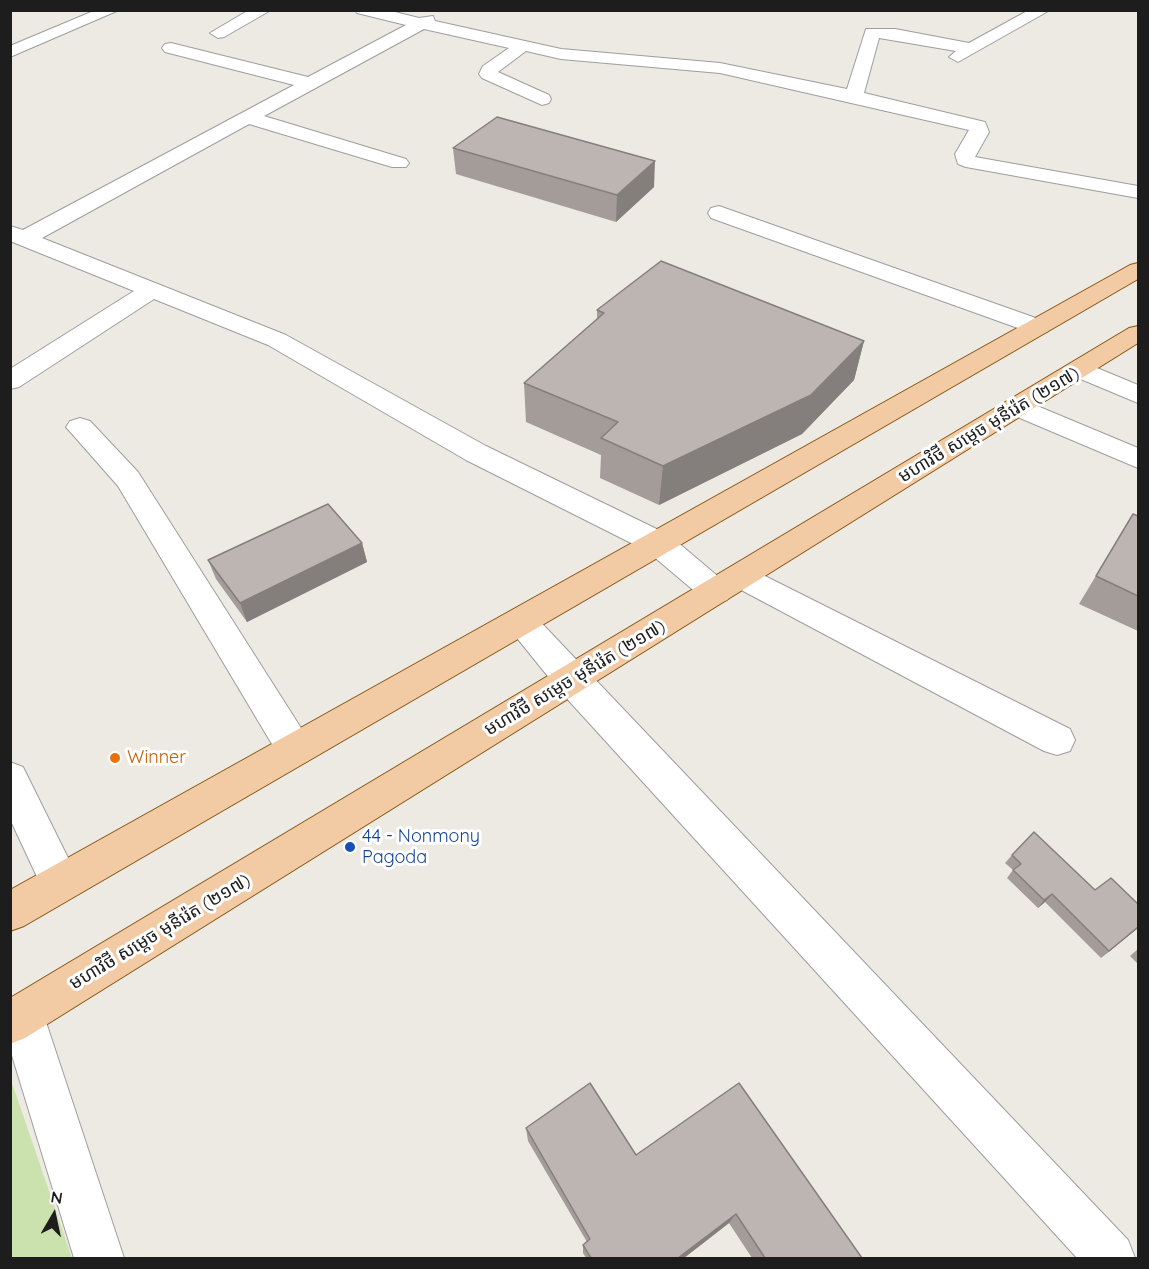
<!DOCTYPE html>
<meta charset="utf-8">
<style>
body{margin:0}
#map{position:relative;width:1149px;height:1269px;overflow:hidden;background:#ede9e3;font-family:Quicksand,sans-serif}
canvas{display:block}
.frame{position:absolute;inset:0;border:12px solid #1d1d1d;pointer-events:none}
.north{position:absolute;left:24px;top:1185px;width:60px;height:60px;-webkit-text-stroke:4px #fff;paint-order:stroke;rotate:9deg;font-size:16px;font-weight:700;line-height:24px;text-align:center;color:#1d1d1d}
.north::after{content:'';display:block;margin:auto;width:21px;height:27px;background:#1d1d1d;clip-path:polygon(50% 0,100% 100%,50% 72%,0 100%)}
</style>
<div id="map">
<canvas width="1149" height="1269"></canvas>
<div class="frame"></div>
<div class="north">N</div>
</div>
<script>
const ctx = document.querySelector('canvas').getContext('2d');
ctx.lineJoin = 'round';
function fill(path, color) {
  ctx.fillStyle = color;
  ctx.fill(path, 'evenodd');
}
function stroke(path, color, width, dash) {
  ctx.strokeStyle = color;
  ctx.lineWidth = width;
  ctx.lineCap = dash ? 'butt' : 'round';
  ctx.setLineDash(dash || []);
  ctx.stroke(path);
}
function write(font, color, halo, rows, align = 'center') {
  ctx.font = font + ' Quicksand,"Noto Sans Khmer",sans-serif';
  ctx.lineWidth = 6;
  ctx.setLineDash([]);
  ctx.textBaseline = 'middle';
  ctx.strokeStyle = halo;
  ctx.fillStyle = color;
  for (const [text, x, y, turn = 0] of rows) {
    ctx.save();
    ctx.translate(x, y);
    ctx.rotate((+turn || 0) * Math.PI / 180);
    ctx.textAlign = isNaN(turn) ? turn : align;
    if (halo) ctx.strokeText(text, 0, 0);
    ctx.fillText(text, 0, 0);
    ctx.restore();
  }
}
const grass = new Path2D(`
 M 11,1080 L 72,1258 L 11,1258 Z`);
const minor = new Path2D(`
 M 96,10 L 119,10 L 10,57 L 10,46 Z
 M 249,10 L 271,10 L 224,37 L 218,38 L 210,33 Z
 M 355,10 L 387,10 L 419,18 L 433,16 L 435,21 L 561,49 L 720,63 L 847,89 L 866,29 L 895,29 L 969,43 L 1029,10 L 1050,10 L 958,62 L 949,57 L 956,51 L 879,38 L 864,93 L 985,122 L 989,132 L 975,157 L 1138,186 L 1138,198 L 966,167 L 958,164 L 955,154 L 969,130 L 720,73 L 561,59 L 526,51 L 498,72 L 549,95 L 551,99 L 549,103 L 542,105 L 482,78 L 479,74 L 483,66 L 509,48 L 424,29 L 264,116 L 406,159 L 409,163 L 406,167 L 392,167 L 249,124 L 42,238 L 286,335 L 486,446 L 669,535 L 727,584 L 732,592 L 727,600 L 716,604 L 705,600 L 647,551 L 466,460 L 268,345 L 154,299 L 19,387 L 10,389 L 10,369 L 134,291 L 10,241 L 10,226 L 23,230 L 294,85 L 165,52 L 162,48 L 165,44 L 171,43 L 308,77 L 406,25 L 357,13 Z
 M 719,206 L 1047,322 L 1050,327 L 1047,332 L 1038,334 L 1029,332 L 711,218 L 708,213 L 711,208 Z
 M 1080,361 L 1138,385 L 1138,403 L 1071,375 L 1067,369 L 1071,363 Z
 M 1018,398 L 1138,448 L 1138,468 L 1008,413 L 1005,407 L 1008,401 Z
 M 80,418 L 90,421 L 138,472 L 308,739 L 313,750 L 308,761 L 295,765 L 282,761 L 118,486 L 66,427 L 70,421 Z
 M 741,564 L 1070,729 L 1075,740 L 1070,751 L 1057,755 L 1044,751 L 730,584 L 725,576 L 730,568 Z
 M 520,609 L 532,613 L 1128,1240 L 1135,1258 L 1077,1258 L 559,690 L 504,622 L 508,613 Z
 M 10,762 L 23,767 L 74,870 L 80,883 L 74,896 L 60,902 L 46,896 L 10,819 Z
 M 22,994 L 37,1001 L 44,1016 L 124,1258 L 74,1258 L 10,1049 L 10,999 Z`);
const major = new Path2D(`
 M 1138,263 L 1138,279 L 24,926 L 10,931 L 10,890 L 1130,265 Z
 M 1138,326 L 1138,343 L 25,1038 L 10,1044 L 10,998 L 1129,328 Z`);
const wall = new Path2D(`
 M 453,148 L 654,187 L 616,222 L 456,174 Z
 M 597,310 L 864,341 L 854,380 L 802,434 L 659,505 L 600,478 L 601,455 L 526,422 L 524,383 L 597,319 Z
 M 1133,514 L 1138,516 L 1138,631 L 1079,604 Z
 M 362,543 L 367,562 L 247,622 L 216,579 L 208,560 Z
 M 1012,855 L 1095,890 L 1138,904 L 1138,928 L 1101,958 L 1045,902 L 1038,908 L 1007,878 L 1013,870 L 1005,863 Z
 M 1138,949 L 1138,964 L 1130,956 Z
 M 526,1128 L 636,1155 L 862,1258 L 752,1258 L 729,1223 L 684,1258 L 586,1258 L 583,1253 L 583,1245 L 587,1242 L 528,1141 Z`);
const shadedWall = new Path2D(`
 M 655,161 L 654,187 L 616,222 L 617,195 Z
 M 864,341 L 854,380 L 802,434 L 659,505 L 663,466 Z
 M 362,543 L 367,562 L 247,622 L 240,603 Z
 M 1052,894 L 1045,902 L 1038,908 L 1044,900 Z
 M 1138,927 L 1138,928 L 1101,958 L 1109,951 Z
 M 736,1214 L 729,1223 L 684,1258 L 678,1258 Z`);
const building = new Path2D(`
 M 497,117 L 655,161 L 617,195 L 453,148 Z
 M 661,261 L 864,341 L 811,395 L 663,466 L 601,438 L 618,422 L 524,383 L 604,313 L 597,310 Z
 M 328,504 L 362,543 L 240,603 L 208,560 Z
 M 1133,514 L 1138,516 L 1138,596 L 1096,576 Z
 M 1034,832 L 1095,890 L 1111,878 L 1138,904 L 1138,927 L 1109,951 L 1052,894 L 1044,900 L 1013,870 L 1021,864 L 1012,855 Z
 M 590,1083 L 636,1155 L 739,1083 L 862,1258 L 765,1258 L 736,1214 L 678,1258 L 591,1258 L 583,1245 L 590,1239 L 526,1128 Z`);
const markers = [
 [115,758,6,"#e8710a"],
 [350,847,6,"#1a4fb4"]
];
const streetNames = [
 ["មហាវិថី សម្តេច មុនីរ៉េត (២១៧)",989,425,-31],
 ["មហាវិថី សម្តេច មុនីរ៉េត (២១៧)",575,678,-31],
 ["មហាវិថី សម្តេច មុនីរ៉េត (២១៧)",160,932,-31]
];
const foodNames = [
 ["Winner",127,758]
];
const transitNames = [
 ["44 - Nonmony",362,837],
 ["Pagoda",362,858]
];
fill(grass, '#cce2ae');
stroke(minor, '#9e9e9e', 2);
stroke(major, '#86550f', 2);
fill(minor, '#fff');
fill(major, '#f2caa4');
fill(wall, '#a39c98');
fill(shadedWall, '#847f7c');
fill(building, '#bdb5b1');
stroke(building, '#847f7c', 1.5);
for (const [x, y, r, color] of markers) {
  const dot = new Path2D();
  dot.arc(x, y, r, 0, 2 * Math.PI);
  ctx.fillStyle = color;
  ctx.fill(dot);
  stroke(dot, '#fff', 2);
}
write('18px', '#1d1d1d', '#fff', streetNames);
write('18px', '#c56008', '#fff', foodNames, 'left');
write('18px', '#164399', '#fff', transitNames, 'left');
</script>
